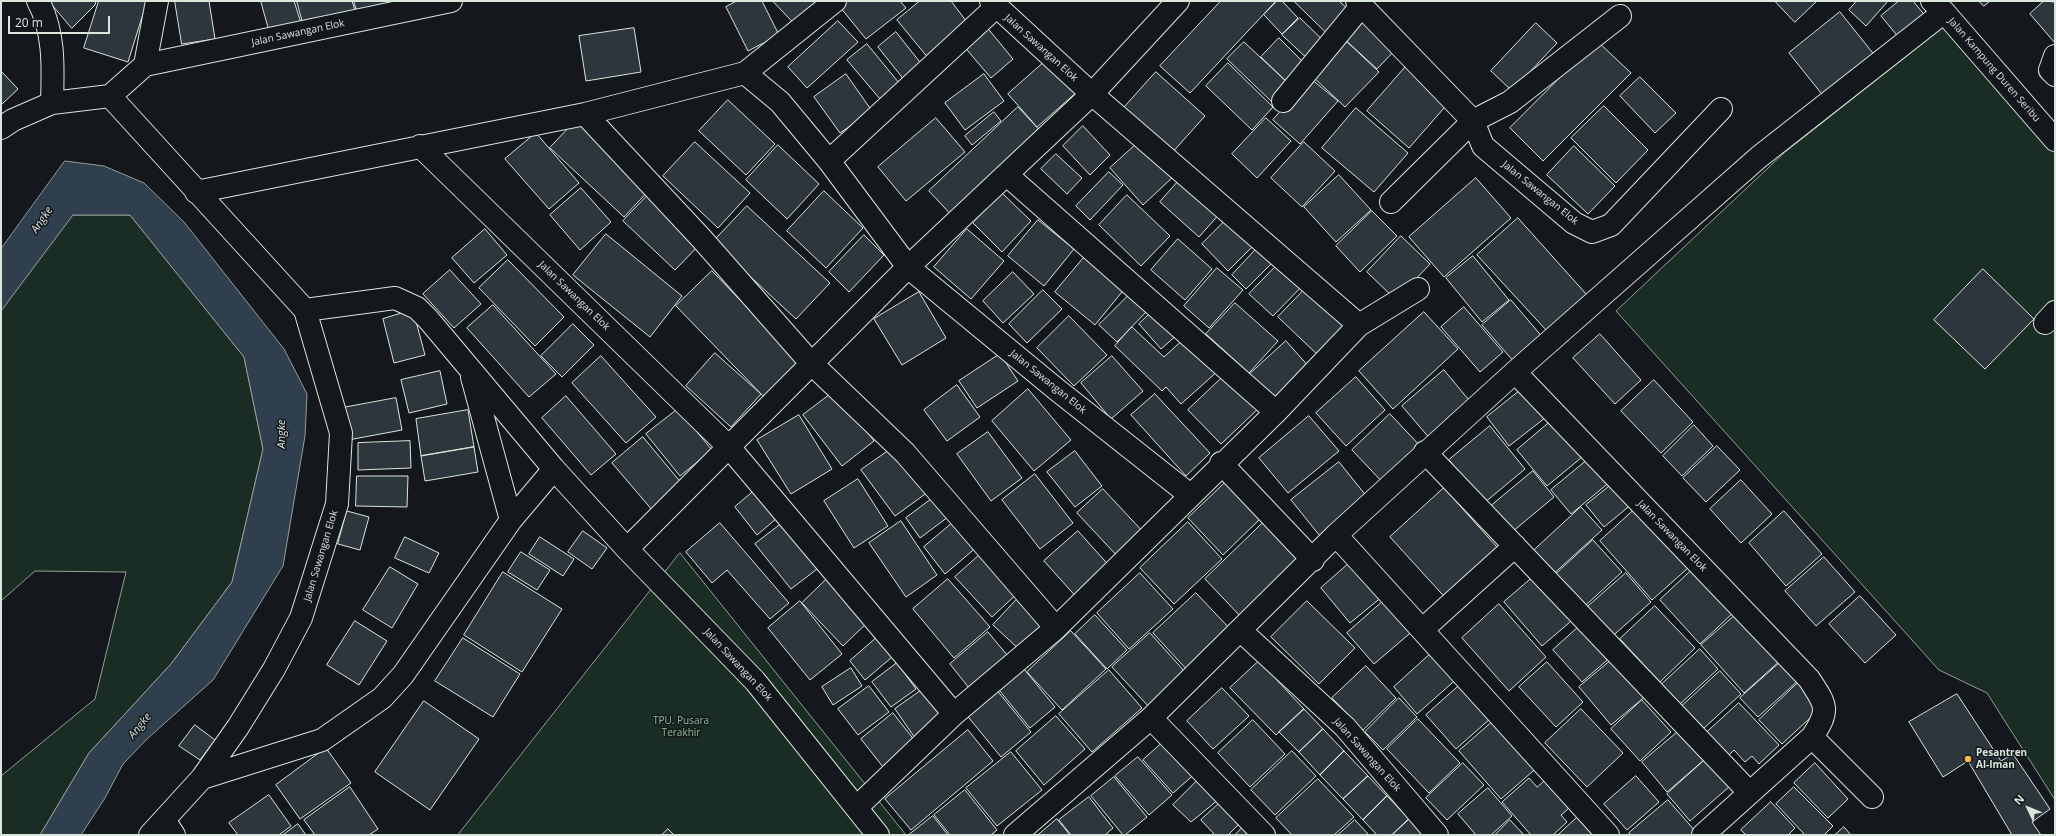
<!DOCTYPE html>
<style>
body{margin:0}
#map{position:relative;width:2056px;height:836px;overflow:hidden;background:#14181c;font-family:"Open Sans",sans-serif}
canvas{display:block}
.frame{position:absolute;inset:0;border:2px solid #d8e6dc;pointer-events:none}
.north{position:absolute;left:2008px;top:788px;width:40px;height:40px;-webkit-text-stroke:3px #14181c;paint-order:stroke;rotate:313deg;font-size:11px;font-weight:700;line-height:16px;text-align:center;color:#d8e6dc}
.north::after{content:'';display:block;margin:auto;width:14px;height:18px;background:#d8e6dc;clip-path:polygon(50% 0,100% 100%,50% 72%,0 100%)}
.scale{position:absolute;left:8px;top:16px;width:102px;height:18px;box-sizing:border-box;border:2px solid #d8e6dc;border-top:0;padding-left:5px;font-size:12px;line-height:14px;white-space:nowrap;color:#d8e6dc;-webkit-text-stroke:3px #14181c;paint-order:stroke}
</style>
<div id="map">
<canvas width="2056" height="836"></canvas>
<div class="frame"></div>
<div class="north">N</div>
<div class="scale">20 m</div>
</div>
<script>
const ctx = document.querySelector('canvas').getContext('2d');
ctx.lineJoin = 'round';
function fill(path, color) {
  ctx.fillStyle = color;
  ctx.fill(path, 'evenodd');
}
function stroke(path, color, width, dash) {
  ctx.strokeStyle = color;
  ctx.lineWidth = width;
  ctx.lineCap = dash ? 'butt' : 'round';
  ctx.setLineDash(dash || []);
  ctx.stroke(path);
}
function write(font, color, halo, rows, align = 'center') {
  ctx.font = font + ' "Open Sans",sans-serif';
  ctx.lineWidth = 3;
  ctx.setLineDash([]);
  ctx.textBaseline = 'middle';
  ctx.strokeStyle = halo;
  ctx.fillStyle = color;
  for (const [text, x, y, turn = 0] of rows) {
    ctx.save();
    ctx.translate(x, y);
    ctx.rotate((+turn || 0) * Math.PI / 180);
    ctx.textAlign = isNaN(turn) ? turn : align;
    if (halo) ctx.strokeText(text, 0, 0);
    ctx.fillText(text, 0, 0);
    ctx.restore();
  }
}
const green = new Path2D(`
 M 1953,20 L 2055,129 L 2055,800 L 1987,693 L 1939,670 L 1616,311 L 1784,153 Z
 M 73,215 L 130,215 L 244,357 L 263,449 L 232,582 L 171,664 L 89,753 L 40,835 L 1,835 L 1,776 L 95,699 L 126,572 L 35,571 L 1,601 L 1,311 Z
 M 680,553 L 906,835 L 458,835 Z`);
const water = new Path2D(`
 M 65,161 L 104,166 L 144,183 L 184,222 L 284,349 L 307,394 L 305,436 L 283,566 L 213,680 L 147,739 L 123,764 L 105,798 L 81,835 L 40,835 L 89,753 L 171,664 L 232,582 L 263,449 L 244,357 L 130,215 L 73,215 L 1,311 L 1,249 Z`);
const building = new Path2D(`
 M 49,1 L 96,1 L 95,5 L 72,28 Z
 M 99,1 L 147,1 L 128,62 L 84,48 Z
 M 175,1 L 209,1 L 215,39 L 182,44 Z
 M 261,1 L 294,1 L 301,23 L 270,33 Z
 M 297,1 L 352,1 L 355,10 L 303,23 Z
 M 354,1 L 388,1 L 389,4 L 357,11 Z
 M 737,1 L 762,1 L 779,35 L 748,51 L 726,7 Z
 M 773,1 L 821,1 L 796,25 Z
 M 848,1 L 900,1 L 906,8 L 866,39 L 840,7 Z
 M 920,1 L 951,1 L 970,26 L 929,59 L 897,20 Z
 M 1221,1 L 1276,1 L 1190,93 L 1160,66 Z
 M 1277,1 L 1282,1 L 1298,18 L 1282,34 L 1264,15 Z
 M 1294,1 L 1339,1 L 1349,10 L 1327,33 Z
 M 1775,1 L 1817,1 L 1795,22 Z
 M 1857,1 L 1888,1 L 1866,26 L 1849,10 Z
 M 1899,1 L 1913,1 L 1927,18 L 1900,39 L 1881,16 Z
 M 1979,1 L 1990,1 L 1984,6 Z
 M 2044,1 L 2055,2 L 2055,43 L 2030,14 Z
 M 1362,11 L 1399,46 L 1377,69 L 1340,35 Z
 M 1840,12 L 1876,57 L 1825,98 L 1789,53 Z
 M 1300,18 L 1328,45 L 1311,62 L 1282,35 Z
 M 838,21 L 858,42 L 807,88 L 788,67 Z
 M 1536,23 L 1557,43 L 1512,91 L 1491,71 Z
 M 985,25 L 1013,59 L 991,78 L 962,44 Z
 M 634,28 L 641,72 L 586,81 L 579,36 Z
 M 896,32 L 923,66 L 905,81 L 878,47 Z
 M 1279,38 L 1309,68 L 1291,86 L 1261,57 Z
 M 1343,38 L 1379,72 L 1345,107 L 1310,74 Z
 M 1597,41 L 1631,73 L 1543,161 L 1510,128 Z
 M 1244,42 L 1290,85 L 1273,103 L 1227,59 Z
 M 867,44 L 904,89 L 885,105 L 847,60 Z
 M 1049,58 L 1078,91 L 1037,127 L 1008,94 Z
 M 1228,63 L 1273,107 L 1252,130 L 1206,86 Z
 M 1409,63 L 1451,100 L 1409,148 L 1367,111 Z
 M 1,71 L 18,89 L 1,105 Z
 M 1156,72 L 1205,116 L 1170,155 L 1121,111 Z
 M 846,74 L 872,111 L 840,133 L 814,97 Z
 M 984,74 L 1004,101 L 965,130 L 945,103 Z
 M 1640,77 L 1676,113 L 1655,133 L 1620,96 Z
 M 1310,78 L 1338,101 L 1300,144 L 1273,120 Z
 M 728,100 L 775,144 L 746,175 L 699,131 Z
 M 1604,106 L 1648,150 L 1616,183 L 1571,138 Z
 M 1018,107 L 1045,136 L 956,220 L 929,191 Z
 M 1356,108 L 1408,153 L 1374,192 L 1322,148 Z
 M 994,112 L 1001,121 L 972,145 L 965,136 Z
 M 578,118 L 652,187 L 624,217 L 550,148 Z
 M 936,118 L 965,152 L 906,201 L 878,167 Z
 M 1266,118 L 1291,141 L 1257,178 L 1232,154 Z
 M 1083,126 L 1110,155 L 1090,175 L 1063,146 Z
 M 536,133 L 579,183 L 549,209 L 505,159 Z
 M 1141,140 L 1174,176 L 1143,205 L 1110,168 Z
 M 695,142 L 750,193 L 718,228 L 663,176 Z
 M 1304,142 L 1335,171 L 1302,207 L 1271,178 Z
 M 778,145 L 819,184 L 787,219 L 746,180 Z
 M 1574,146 L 1615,186 L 1588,214 L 1547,175 Z
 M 1056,154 L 1082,178 L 1067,194 L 1041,169 Z
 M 1109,172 L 1123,185 L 1090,220 L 1076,206 Z
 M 1339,175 L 1371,210 L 1336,242 L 1304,207 Z
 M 1183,176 L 1222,211 L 1199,237 L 1160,202 Z
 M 1476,178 L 1511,218 L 1444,277 L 1409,237 Z
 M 581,188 L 611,222 L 580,250 L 550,215 Z
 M 824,191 L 863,228 L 826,268 L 787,231 Z
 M 650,193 L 702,242 L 675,270 L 623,221 Z
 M 1002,193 L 1031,221 L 1002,252 L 973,223 Z
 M 1127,195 L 1170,236 L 1141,266 L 1099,225 Z
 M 747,206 L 830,283 L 796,319 L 713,242 Z
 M 1372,211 L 1397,236 L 1360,272 L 1336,246 Z
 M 1229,217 L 1256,243 L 1228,271 L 1202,244 Z
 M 1518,218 L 1587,295 L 1547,331 L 1477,255 Z
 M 1038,220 L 1074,249 L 1044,286 L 1008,256 Z
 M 485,229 L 507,255 L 474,283 L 452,258 Z
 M 967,229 L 1004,261 L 971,299 L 934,267 Z
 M 606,234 L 682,296 L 650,337 L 573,275 Z
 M 864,235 L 884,255 L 849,292 L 829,272 Z
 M 1401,236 L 1430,264 L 1396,300 L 1367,272 Z
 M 1178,239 L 1212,269 L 1185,300 L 1151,270 Z
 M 1263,242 L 1278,257 L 1246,289 L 1232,275 Z
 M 1087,254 L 1126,287 L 1095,325 L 1055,292 Z
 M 1473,256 L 1509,300 L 1482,322 L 1446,278 Z
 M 508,260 L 564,317 L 535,346 L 479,288 Z
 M 1282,260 L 1306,282 L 1273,316 L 1249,294 Z
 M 1217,268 L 1243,290 L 1209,328 L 1184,306 Z
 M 1983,269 L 2034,319 L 1985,369 L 1934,320 Z
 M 450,270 L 481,304 L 454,328 L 423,294 Z
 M 712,271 L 802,364 L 766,399 L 676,306 Z
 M 1013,272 L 1034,294 L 1003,323 L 983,301 Z
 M 1305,289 L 1348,329 L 1321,358 L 1278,317 Z
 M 1043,290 L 1062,309 L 1027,343 L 1009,324 Z
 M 919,292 L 946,338 L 902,365 L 874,319 Z
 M 1131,293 L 1148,310 L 1117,342 L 1099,325 Z
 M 1511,300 L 1544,339 L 1515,363 L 1482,325 Z
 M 1235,303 L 1278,341 L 1249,373 L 1206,334 Z
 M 493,305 L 556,374 L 529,397 L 467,328 Z
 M 1464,307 L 1503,352 L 1480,372 L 1441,327 Z
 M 1155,309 L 1178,334 L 1161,349 L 1139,324 Z
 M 413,310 L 425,355 L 394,363 L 383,319 Z
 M 1424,312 L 1458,349 L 1393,409 L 1359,371 Z
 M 1069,316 L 1107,355 L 1074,386 L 1037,348 Z
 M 573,324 L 594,345 L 562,377 L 541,356 Z
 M 1132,327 L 1164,357 L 1187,336 L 1219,370 L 1181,404 L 1166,387 L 1162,391 L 1115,346 Z
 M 1600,334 L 1641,380 L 1615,404 L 1573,358 Z
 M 1286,341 L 1310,368 L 1274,400 L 1250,374 Z
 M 715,353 L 761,394 L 731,427 L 686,386 Z
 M 1000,354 L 1018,381 L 977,408 L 959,381 Z
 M 601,356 L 656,417 L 626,443 L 572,383 Z
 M 1112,356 L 1143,391 L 1111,419 L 1081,383 Z
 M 1444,370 L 1473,405 L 1431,440 L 1402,406 Z
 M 440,371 L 447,404 L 409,413 L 401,380 Z
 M 1227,373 L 1259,408 L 1221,444 L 1188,410 Z
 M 1356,377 L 1385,410 L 1346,446 L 1316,413 Z
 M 1654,380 L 1693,422 L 1661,453 L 1621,411 Z
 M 957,385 L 980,417 L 947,441 L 924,410 Z
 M 1527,385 L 1550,414 L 1509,446 L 1487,417 Z
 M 1028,389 L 1071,440 L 1034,471 L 992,421 Z
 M 836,390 L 874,441 L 842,466 L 803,415 Z
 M 1155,394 L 1210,453 L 1186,476 L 1131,415 Z
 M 566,396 L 616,454 L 591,475 L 542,418 Z
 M 396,398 L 402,430 L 348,440 L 342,408 Z
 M 678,409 L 712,450 L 680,476 L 646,434 Z
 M 468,410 L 474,447 L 421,456 L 416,419 Z
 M 1390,414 L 1424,450 L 1386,486 L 1352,450 Z
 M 799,415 L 832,469 L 791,494 L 757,440 Z
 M 1309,416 L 1339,451 L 1288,493 L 1259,458 Z
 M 1557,416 L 1587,453 L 1547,486 L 1517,450 Z
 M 1694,425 L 1713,446 L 1682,476 L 1663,456 Z
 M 1490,426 L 1525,469 L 1484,503 L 1449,460 Z
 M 988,432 L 1022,478 L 991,501 L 957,454 Z
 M 643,437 L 683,485 L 653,511 L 612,463 Z
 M 410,441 L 411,468 L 358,470 L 358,443 Z
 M 1717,446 L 1740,470 L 1706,502 L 1683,478 Z
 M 474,447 L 478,472 L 425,481 L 421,456 Z
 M 894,447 L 928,492 L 895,516 L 861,470 Z
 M 1075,451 L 1102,486 L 1075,507 L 1047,472 Z
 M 1591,457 L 1611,481 L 1571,514 L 1551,490 Z
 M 1339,462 L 1368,498 L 1320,536 L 1291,500 Z
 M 1533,471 L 1554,497 L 1512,532 L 1491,506 Z
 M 1035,474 L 1073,523 L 1040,549 L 1002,500 Z
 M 357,476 L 408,476 L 407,507 L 356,506 Z
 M 858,479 L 888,526 L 854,548 L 824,501 Z
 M 1741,480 L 1772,514 L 1741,543 L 1710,509 Z
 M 1227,481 L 1262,517 L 1223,555 L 1188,518 Z
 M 1616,481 L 1633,503 L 1604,527 L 1586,505 Z
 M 1444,488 L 1505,556 L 1451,604 L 1390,537 Z
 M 1103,489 L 1146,535 L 1120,559 L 1077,513 Z
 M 754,491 L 777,518 L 757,535 L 735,507 Z
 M 933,498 L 948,517 L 920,538 L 906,518 Z
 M 1581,507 L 1602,530 L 1550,577 L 1530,554 Z
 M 1635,509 L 1688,568 L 1652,600 L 1600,541 Z
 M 347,511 L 369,517 L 360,550 L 338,544 Z
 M 1784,511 L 1822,554 L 1786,586 L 1749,543 Z
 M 1268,518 L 1305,557 L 1242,618 L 1205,579 Z
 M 956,520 L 978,546 L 945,574 L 924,547 Z
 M 785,521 L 821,566 L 791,589 L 755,544 Z
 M 901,521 L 937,575 L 906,597 L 869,543 Z
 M 1188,522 L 1222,559 L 1174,604 L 1140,568 Z
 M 720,523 L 789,603 L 770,619 L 727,570 L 712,583 L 686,552 Z
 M 583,531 L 607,548 L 592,569 L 568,552 Z
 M 1078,531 L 1113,570 L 1079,600 L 1044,561 Z
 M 405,537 L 439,553 L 429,573 L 395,558 Z
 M 540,537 L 574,559 L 563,576 L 529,554 Z
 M 1593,540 L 1622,572 L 1585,606 L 1555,575 Z
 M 985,550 L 1021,590 L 992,617 L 955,577 Z
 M 521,552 L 550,570 L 537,590 L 508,572 Z
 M 1824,557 L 1855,592 L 1816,626 L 1785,591 Z
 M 1353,560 L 1383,596 L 1350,623 L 1321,588 Z
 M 390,567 L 418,584 L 392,628 L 363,610 Z
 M 1695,567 L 1735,611 L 1700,644 L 1660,600 Z
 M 503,572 L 562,609 L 522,672 L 464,635 Z
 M 1539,572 L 1577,616 L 1542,646 L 1504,602 Z
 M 1140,573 L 1173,609 L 1129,649 L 1097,613 Z
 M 1626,573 L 1651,602 L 1608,640 L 1583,611 Z
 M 831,575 L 872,618 L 843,646 L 802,603 Z
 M 948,579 L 990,627 L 954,658 L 913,609 Z
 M 1196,593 L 1233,632 L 1189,672 L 1153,633 Z
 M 1020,596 L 1049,624 L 1022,652 L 993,625 Z
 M 1860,596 L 1896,635 L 1865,663 L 1829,624 Z
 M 1388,597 L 1415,629 L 1374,664 L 1347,633 Z
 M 800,601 L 842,654 L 810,680 L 768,628 Z
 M 1307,601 L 1355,648 L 1319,684 L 1271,637 Z
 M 1499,604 L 1546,657 L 1509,691 L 1462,638 Z
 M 1655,606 L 1695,648 L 1660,682 L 1620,639 Z
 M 1740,611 L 1782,659 L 1744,693 L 1701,645 Z
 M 1095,615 L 1127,650 L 1107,669 L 1075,634 Z
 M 355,621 L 387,641 L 359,685 L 327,665 Z
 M 1584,622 L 1613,655 L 1582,682 L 1553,650 Z
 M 1071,631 L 1106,669 L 1062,710 L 1027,672 Z
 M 988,632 L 1012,661 L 973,693 L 950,664 Z
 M 882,633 L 898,652 L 865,680 L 850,661 Z
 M 1150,633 L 1186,673 L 1149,707 L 1112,667 Z
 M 463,638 L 520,674 L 493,717 L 435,681 Z
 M 1437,648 L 1461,675 L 1417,714 L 1394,687 Z
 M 1700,649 L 1718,669 L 1679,705 L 1661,685 Z
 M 1615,657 L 1647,695 L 1611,725 L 1579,687 Z
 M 1784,659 L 1801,678 L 1758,717 L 1740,698 Z
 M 1259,661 L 1304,709 L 1276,735 L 1230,688 Z
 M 1547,662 L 1583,702 L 1556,727 L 1519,687 Z
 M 897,663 L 916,689 L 891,707 L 872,682 Z
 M 1020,664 L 1055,707 L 1030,728 L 995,685 Z
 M 1366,666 L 1396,698 L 1363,730 L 1332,698 Z
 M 851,668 L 862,686 L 833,705 L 822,687 Z
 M 1109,670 L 1142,708 L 1092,752 L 1059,714 Z
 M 1720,671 L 1741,694 L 1703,729 L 1682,706 Z
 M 1800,681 L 1823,706 L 1782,744 L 1759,720 Z
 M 1461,684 L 1491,718 L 1456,749 L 1426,715 Z
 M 869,686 L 889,712 L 858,735 L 838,709 Z
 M 926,687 L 945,716 L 915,738 L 895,709 Z
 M 995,688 L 1031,732 L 1001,757 L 965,713 Z
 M 1222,688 L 1249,716 L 1213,749 L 1187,721 Z
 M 1957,694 L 2001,761 L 2013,754 L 2050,809 L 2032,822 L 2041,835 L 2012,835 L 1968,761 L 1943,777 L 1909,722 Z
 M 1399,698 L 1417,717 L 1383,750 L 1365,732 Z
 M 1642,700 L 1671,732 L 1640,761 L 1611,729 Z
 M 424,701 L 479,739 L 430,810 L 375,772 Z
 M 1739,703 L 1779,745 L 1759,764 L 1752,756 L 1745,762 L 1734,750 L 1726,758 L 1705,734 Z
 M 1304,709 L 1323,729 L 1299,752 L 1279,732 Z
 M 1581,709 L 1623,753 L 1587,787 L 1545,743 Z
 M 893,713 L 919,746 L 887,772 L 861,739 Z
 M 1056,716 L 1085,749 L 1044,785 L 1016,751 Z
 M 1498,717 L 1540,765 L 1501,799 L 1459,751 Z
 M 1418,719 L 1460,763 L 1429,793 L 1387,749 Z
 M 1253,720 L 1285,754 L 1250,787 L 1218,753 Z
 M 195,725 L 215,740 L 200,760 L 179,746 Z
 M 1323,729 L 1344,751 L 1320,775 L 1299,752 Z
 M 968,730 L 993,761 L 911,830 L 885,799 Z
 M 1679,731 L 1704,760 L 1667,792 L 1642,762 Z
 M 1169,737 L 1198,771 L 1173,793 L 1143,760 Z
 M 326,748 L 351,783 L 300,819 L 276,785 Z
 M 1292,751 L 1316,776 L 1275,815 L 1251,790 Z
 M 1344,751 L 1368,776 L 1343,799 L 1320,775 Z
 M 1011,752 L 1042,790 L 997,826 L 966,788 Z
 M 1138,757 L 1172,795 L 1149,815 L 1115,776 Z
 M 1706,759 L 1730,786 L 1690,821 L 1667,794 Z
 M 1463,763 L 1484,785 L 1447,820 L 1426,798 Z
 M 1815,763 L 1848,799 L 1828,818 L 1794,783 Z
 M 1552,774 L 1576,802 L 1561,815 L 1567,822 L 1553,835 L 1531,835 L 1502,802 L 1529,778 L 1537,787 Z
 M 1203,775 L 1224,795 L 1191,822 L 1173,805 Z
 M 1368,776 L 1387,796 L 1363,820 L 1343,799 Z
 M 1636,776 L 1659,802 L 1627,830 L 1604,804 Z
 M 1114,777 L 1147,817 L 1125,835 L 1123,835 L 1091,796 Z
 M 1318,779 L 1354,817 L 1334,835 L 1292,835 L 1276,818 Z
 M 350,787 L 378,829 L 369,835 L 315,835 L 304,820 Z
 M 1794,787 L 1833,826 L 1824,835 L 1805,835 L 1776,804 Z
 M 1488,788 L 1512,816 L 1491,835 L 1476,835 L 1458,814 Z
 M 965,790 L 997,830 L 991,835 L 950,835 L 934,815 Z
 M 269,795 L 291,826 L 279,835 L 238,835 L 229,823 Z
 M 1387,796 L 1409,819 L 1392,835 L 1377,835 L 1363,820 Z
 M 1089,797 L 1113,828 L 1105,835 L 1071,835 L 1059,820 Z
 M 1223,800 L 1242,821 L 1228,835 L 1215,835 L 1201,820 Z
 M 1668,800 L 1696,832 L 1693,835 L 1631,835 L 1629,833 Z
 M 1771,802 L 1795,828 L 1788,835 L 1746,835 L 1741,830 Z
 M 1581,814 L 1599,835 L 1558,835 Z
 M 933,816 L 948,835 L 911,835 L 910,834 Z
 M 1057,819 L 1070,835 L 1038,835 Z
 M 1409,819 L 1424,835 L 1392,835 Z
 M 1355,820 L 1369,835 L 1338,835 Z
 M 1510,820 L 1524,835 L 1495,835 Z
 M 298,824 L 306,835 L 283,835 Z
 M 1246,824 L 1256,835 L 1235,835 Z
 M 1844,827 L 1851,835 L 1835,835 Z
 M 668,829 L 674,835 L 662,835 Z`);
const minor = new Path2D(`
 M 38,1 C 55,32 53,69 52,103
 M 991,1 L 1092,94 L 1359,325
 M 1357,1 L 1473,121 L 1510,102 L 1620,16
 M 1932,1 L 1944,12 L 2055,140
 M 2055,56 L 2050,70 L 2055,75
 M 145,65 L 157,1
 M 745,73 L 835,1
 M 110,96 L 305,310 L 341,433 L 337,504 L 301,618 L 274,669 L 238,727 L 202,778 L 150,835
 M 1283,101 L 1362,5
 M 585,114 L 701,238 L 811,363 L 905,453 L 1056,628
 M 1,128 L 13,120 L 52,103 L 110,96 L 145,65 L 451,1
 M 420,146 L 729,447 L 954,714
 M 829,161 L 996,7
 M 1007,175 L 1276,412
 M 196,192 L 585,114 L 745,73 L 780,102 L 829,161 L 908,267 L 1056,389 L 1190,495
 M 1391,202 L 1473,121 L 1483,146 L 1574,223 L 1592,232 L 1611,225 L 1721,109
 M 305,310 L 395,298 L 417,308 L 428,319 L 554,469 L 627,549 L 755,681 L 878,835
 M 2045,323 L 2055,312
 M 1515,372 L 1809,679 C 1827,706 1830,710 1812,737 L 1703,835
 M 1425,452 L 1749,792
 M 1221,463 L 1313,560
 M 511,520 L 554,469
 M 1336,535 L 1608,835
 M 627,549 L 908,267 L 1092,94 L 1178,1
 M 1423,629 L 1515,546
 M 1240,630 L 1345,727 L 1437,835
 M 1151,718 L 1264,835
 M 1812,737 L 1872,797
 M 202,778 L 322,740 L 382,698 L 403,675 L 511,520 L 472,377
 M 857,807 L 954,714 L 1056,628 L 1276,412 L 1359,325 L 1418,289
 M 164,820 L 174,835
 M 1015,835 L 1151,718 L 1336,535 L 1515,372 L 1759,157 L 1944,12`);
const markers = [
 [1968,759,4,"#ffb74d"]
];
const streetNames = [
 ["Jalan Sawangan Elok",298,33,-12],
 ["Jalan Sawangan Elok",1041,48,42],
 ["Jalan Kampung Duren Seribu",1994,70,49],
 ["Jalan Sawangan Elok",1540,193,39],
 ["Jalan Sawangan Elok",574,296,44],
 ["Jalan Sawangan Elok",1048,382,39],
 ["Jalan Sawangan Elok",1672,536,46],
 ["Jalan Sawangan Elok",321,556,-73],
 ["Jalan Sawangan Elok",738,665,47],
 ["Jalan Sawangan Elok",1367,755,48]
];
const parkNames = [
 ["TPU. Pusara",681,721],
 ["Terakhir",681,733]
];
const poiNames = [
 ["Pesantren",1976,753],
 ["Al-Iman",1976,765]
];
const waterNames = [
 ["Angke",42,220,-56],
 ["Angke",282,434,-90],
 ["Angke",140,726,-51]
];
fill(green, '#1a2d24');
stroke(green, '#939e99', 1);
fill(water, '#2f3f4d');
stroke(water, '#939e99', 1);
fill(building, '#2c363c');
stroke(building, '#d8e6dc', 1);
stroke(minor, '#d8e6dc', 24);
stroke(minor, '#14181c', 22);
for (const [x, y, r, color] of markers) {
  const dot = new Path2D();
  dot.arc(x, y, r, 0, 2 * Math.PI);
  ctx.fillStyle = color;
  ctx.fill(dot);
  stroke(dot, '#14181c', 1.5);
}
write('10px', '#d8e6dc', '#14181c', streetNames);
write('10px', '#8ac095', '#14181c', parkNames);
write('bold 10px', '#d8e6dc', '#14181c', poiNames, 'left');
write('italic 11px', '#d8e6dc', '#14181c', waterNames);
</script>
